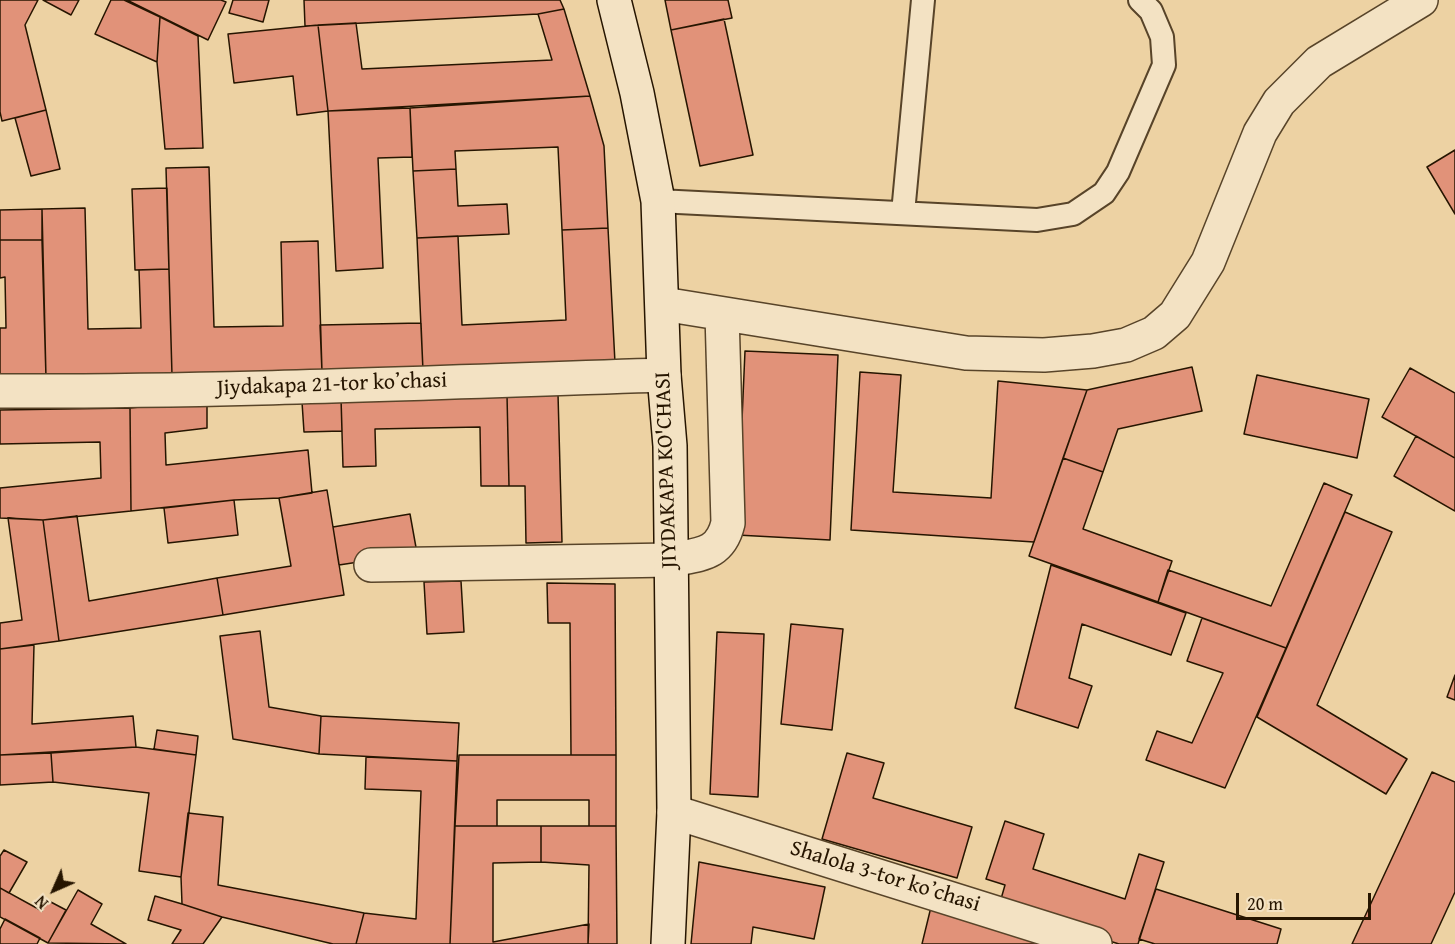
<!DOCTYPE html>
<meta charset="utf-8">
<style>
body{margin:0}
#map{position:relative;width:1455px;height:944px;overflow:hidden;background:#edd2a3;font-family:"Gentium Book Plus",serif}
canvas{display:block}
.north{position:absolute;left:24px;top:860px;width:60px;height:60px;-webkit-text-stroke:4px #f3e2c3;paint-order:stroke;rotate:225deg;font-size:16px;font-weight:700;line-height:24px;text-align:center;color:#261500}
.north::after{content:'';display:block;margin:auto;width:21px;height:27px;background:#261500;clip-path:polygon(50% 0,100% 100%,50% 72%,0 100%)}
.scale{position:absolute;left:1236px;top:893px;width:135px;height:27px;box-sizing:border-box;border:3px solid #261500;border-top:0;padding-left:8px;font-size:18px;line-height:21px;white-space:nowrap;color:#261500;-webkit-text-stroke:4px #f3e2c3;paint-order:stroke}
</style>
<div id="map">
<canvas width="1455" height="944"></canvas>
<div class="north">N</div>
<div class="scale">20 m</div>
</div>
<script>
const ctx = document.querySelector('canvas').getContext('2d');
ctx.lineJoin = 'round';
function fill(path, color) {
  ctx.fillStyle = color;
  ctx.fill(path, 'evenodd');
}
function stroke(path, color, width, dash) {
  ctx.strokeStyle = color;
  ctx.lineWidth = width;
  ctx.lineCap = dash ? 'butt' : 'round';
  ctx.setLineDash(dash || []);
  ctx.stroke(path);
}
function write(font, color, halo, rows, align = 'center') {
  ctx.font = font + ' "Gentium Book Plus",serif';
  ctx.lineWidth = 4.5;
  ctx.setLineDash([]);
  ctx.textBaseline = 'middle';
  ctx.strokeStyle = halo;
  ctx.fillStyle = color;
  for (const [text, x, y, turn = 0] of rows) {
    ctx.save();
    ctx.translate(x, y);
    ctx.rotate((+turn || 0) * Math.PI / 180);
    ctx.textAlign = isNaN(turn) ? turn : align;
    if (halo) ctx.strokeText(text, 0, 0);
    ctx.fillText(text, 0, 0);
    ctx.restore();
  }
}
const building = new Path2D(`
 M 0,0 L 38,0 L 25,25 L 46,110 L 2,121 L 0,112 Z
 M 43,0 L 79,0 L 71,15 Z
 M 111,0 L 124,0 L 160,17 L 157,62 L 95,34 Z
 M 127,0 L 221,0 L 226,2 L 208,40 Z
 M 233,0 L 269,0 L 263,22 L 229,13 Z
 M 304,0 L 560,0 L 564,9 L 538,14 L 305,26 Z
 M 665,0 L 728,0 L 732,18 L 671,30 Z
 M 564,9 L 590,96 L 328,111 L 318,25 L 356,23 L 362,69 L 552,60 L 538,14 Z
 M 160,17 L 198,36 L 203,148 L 165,149 L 157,62 Z
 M 724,19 L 753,155 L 700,166 L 671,30 Z
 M 318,25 L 328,111 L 297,115 L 293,76 L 234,83 L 228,34 Z
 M 590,96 L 604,146 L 608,228 L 562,230 L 558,147 L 455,151 L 456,169 L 413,171 L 410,108 Z
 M 410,108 L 412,157 L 378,158 L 383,268 L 336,271 L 328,111 Z
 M 46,110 L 60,169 L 31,176 L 15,118 Z
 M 1455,150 L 1455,214 L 1427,167 Z
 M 209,167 L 214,327 L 283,326 L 281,242 L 318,241 L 322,372 L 172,375 L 166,168 Z
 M 456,169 L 458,206 L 507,204 L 509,234 L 417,238 L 413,171 Z
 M 167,188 L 169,269 L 135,270 L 132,189 Z
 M 85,208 L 88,329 L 141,328 L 139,270 L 169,269 L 172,375 L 46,378 L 42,209 Z
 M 42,209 L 42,240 L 0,240 L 0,210 Z
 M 608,228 L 615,363 L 423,371 L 417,238 L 458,236 L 462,325 L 566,320 L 562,230 Z
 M 0,240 L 42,240 L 46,378 L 0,377 L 0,328 L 6,328 L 5,277 L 0,278 Z
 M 421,323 L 423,371 L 322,372 L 320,325 Z
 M 745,351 L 838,355 L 830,540 L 737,535 Z
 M 1192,367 L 1202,411 L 1118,429 L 1103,472 L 1063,458 L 1087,390 Z
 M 1410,368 L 1455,393 L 1455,458 L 1382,417 Z
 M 860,372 L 901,375 L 893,492 L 991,498 L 998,381 L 1087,390 L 1034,542 L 851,530 Z
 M 1257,375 L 1369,399 L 1357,458 L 1244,434 Z
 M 558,394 L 562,542 L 526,543 L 525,486 L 509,486 L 507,395 Z
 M 507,395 L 509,486 L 481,486 L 480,427 L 375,429 L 376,466 L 343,467 L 341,398 Z
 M 341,398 L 342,431 L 304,432 L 302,402 Z
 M 207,400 L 207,428 L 165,433 L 166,465 L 308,450 L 312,493 L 279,498 L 234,500 L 131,511 L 130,408 Z
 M 130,408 L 131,511 L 43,520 L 0,518 L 0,488 L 101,478 L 100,442 L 0,444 L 0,410 Z
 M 1416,436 L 1455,458 L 1455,511 L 1394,476 Z
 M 1063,458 L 1103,472 L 1083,529 L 1172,561 L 1158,602 L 1029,556 Z
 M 1324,483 L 1352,495 L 1286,648 L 1158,602 L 1168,570 L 1271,606 Z
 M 327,490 L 344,595 L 223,615 L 217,578 L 291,566 L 279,498 Z
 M 234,500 L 238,535 L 168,543 L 164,508 Z
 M 1345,512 L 1392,532 L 1317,705 L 1407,759 L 1386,794 L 1257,717 Z
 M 410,514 L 417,553 L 339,565 L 333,527 Z
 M 77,516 L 89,601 L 217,578 L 223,615 L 59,641 L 43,520 Z
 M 8,518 L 43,520 L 59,641 L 0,649 L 0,623 L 22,620 Z
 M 1051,565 L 1186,613 L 1171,655 L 1082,624 L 1069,678 L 1092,686 L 1078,728 L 1015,708 Z
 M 461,581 L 464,632 L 427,634 L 424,582 Z
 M 547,583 L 615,584 L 616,755 L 571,755 L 570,623 L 548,623 Z
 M 1202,618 L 1286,648 L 1225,788 L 1146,760 L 1157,731 L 1192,743 L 1223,673 L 1187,661 Z
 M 791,624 L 843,629 L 832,730 L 781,724 Z
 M 260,631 L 269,707 L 321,716 L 319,754 L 233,739 L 220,636 Z
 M 717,632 L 764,634 L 758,797 L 710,794 Z
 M 34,645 L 32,724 L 133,716 L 136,747 L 0,755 L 0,649 Z
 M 1455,675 L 1455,700 L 1447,697 Z
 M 321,716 L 459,723 L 457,761 L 319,754 Z
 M 157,730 L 198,736 L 196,755 L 154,749 Z
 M 136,747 L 196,755 L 181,877 L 139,871 L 149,793 L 53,782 L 51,753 Z
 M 51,753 L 53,782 L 0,785 L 0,755 Z
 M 847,753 L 884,763 L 873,798 L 972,827 L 957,878 L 822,839 Z
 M 459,755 L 616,755 L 616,826 L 589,826 L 589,800 L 497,800 L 497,826 L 455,826 Z
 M 366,757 L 457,761 L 450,944 L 356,944 L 364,913 L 416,919 L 421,791 L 365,789 Z
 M 1432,772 L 1455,782 L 1455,892 L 1431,944 L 1352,944 Z
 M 188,813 L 223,817 L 218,885 L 364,913 L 356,944 L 333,944 L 222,917 L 182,904 L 181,877 Z
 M 1005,821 L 1044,834 L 1033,869 L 1125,899 L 1139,854 L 1164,862 L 1138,944 L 1119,944 L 999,906 L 1005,885 L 986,879 Z
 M 455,826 L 541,826 L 541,862 L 493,863 L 493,942 L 589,924 L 588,944 L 450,944 Z
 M 541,826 L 616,826 L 617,944 L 588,944 L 589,865 L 541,862 Z
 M 4,850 L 27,862 L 9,893 L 0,888 L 0,856 Z
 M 699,862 L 825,887 L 814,939 L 753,927 L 751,944 L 691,944 Z
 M 0,888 L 42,911 L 47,900 L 66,910 L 48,943 L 0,917 Z
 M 1156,889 L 1281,929 L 1277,944 L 1155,944 L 1139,939 Z
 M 78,890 L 102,904 L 91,924 L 126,944 L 48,943 Z
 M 155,896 L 182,904 L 222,917 L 203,944 L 172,944 L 181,930 L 148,920 Z
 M 931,907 L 1074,944 L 922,944 Z
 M 5,919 L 40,938 L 37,944 L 0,944 L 0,929 Z`);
const lane = new Path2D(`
 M 658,201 L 1037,220 L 1073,214 L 1104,193 L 1118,172 L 1164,65 L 1162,37 L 1151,11 L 1140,0
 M 903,213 L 923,0`);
const street = new Path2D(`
 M 663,304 L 966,353 L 1044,355 L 1093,351 L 1126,345 L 1154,333 L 1175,315 L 1208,262 L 1260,133 L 1279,102 L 1319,62 L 1421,0
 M 0,391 C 221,392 443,382 664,375
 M 371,565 L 671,560 C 699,554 720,556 728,523 L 722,314
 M 674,812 L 1095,944`);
const secondary = new Path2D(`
 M 614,0 L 637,93 L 658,201 L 664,375 L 670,446 L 674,812 L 668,944`);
const streetNames = [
 ["Jiydakapa 21-tor koʼchasi",332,385,-2],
 ["JIYDAKAPA KO'CHASI",667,470,-92],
 ["Shalola 3-tor koʼchasi",885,877,17]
];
fill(building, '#e19279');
stroke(building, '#261500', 1.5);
stroke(lane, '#584429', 26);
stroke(street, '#584429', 36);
stroke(secondary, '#261500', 36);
stroke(lane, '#f3e2c3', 22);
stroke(street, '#f3e2c3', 33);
stroke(secondary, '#f3e2c3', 33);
write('22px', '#261500', '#f3e2c3', streetNames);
</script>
